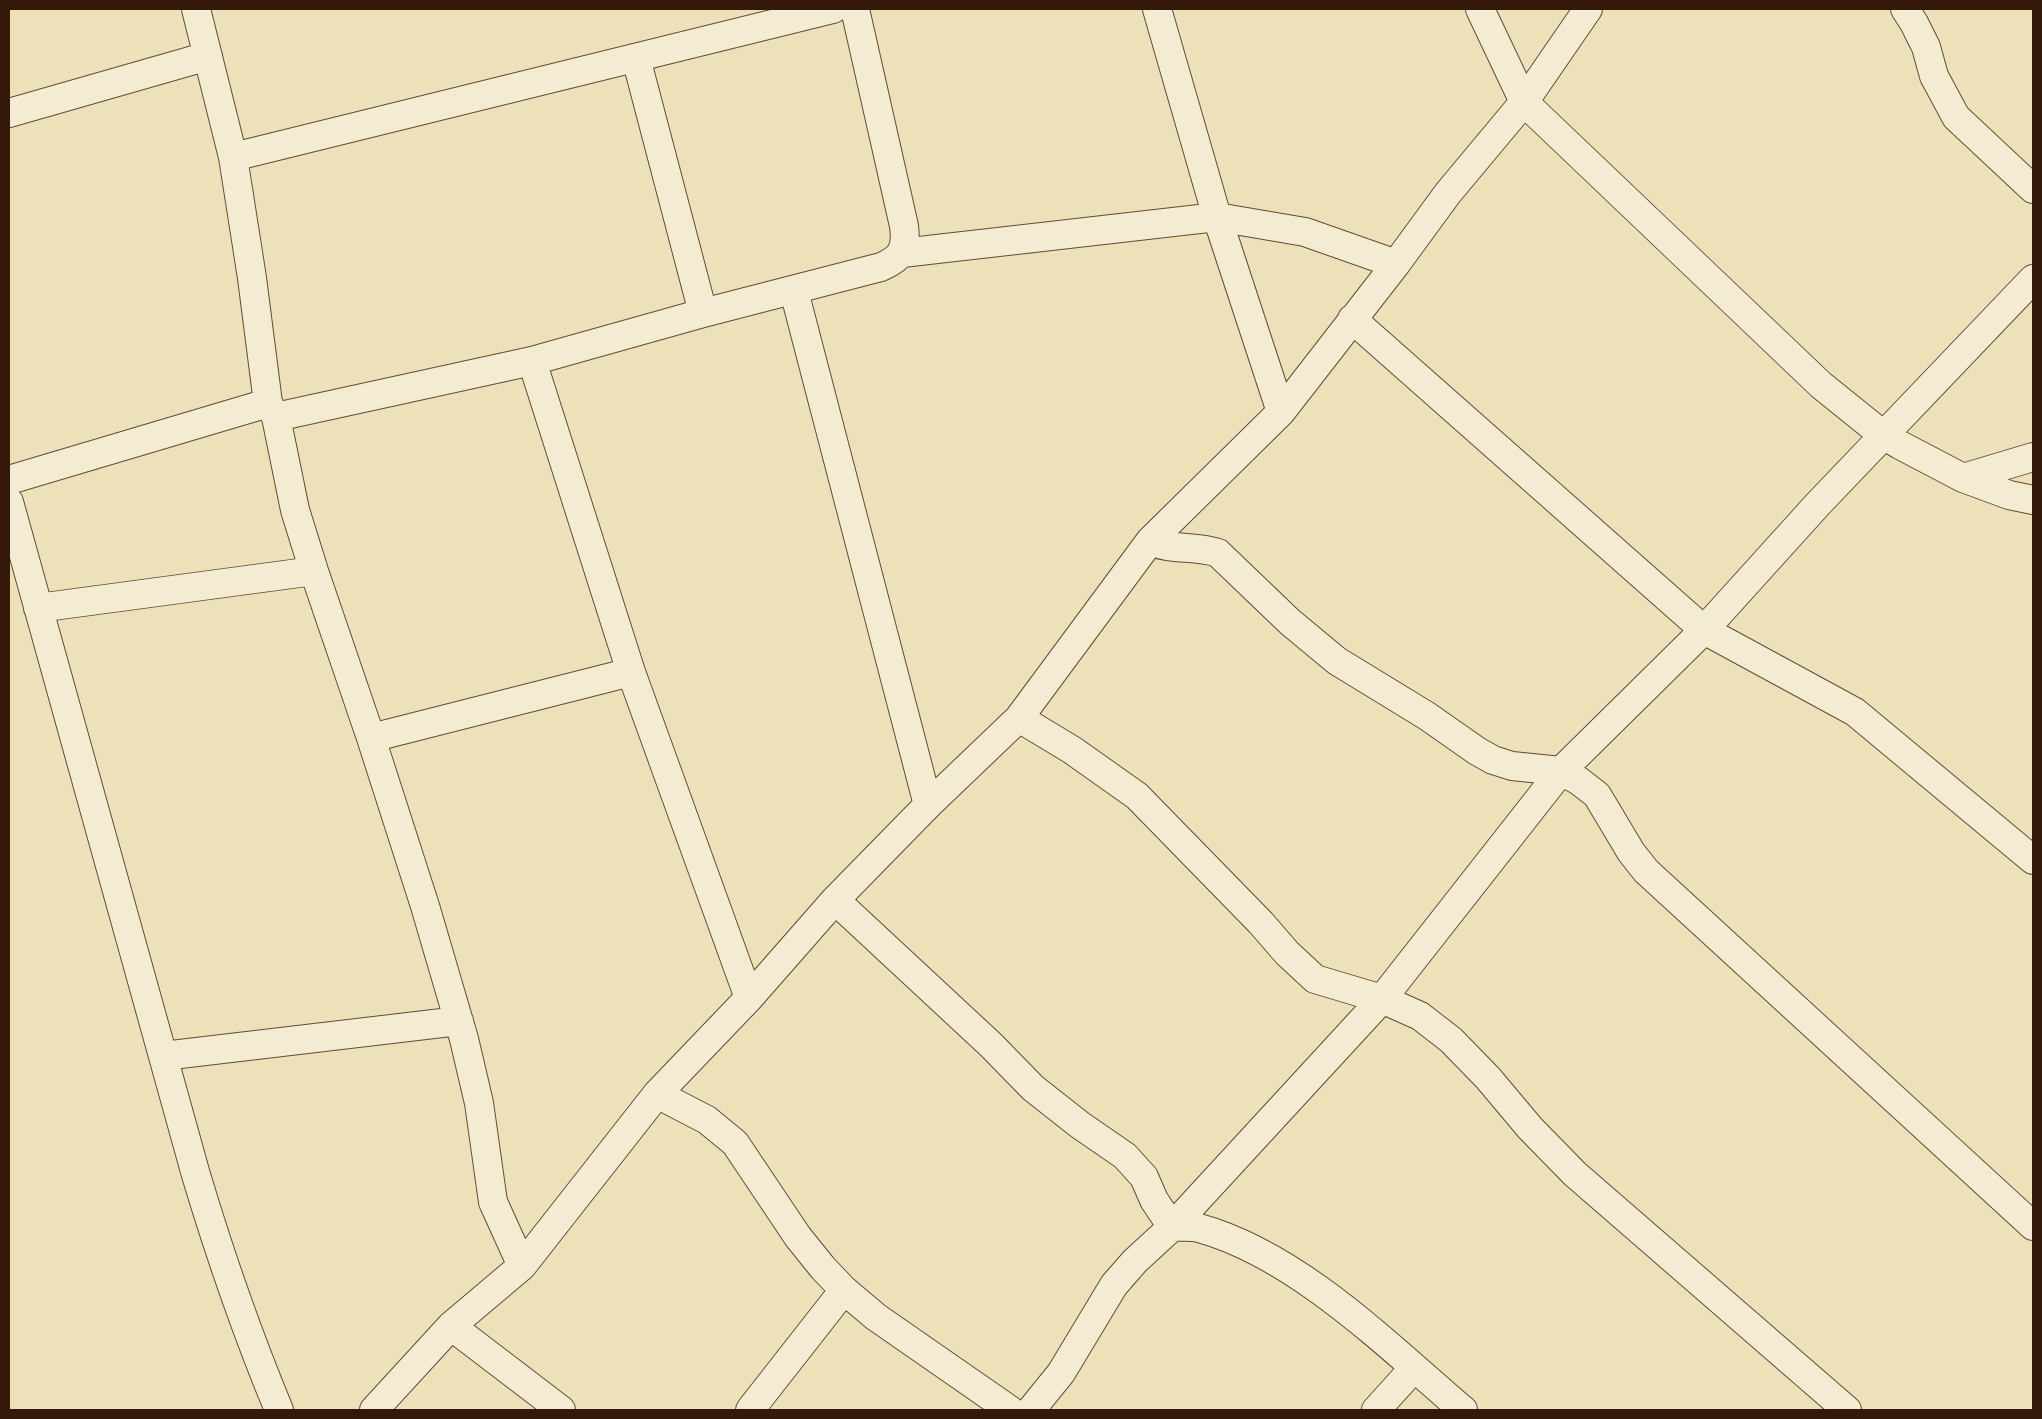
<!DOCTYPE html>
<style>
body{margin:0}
#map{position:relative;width:2042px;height:1419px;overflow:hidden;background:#ede1ba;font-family:"Libre Bodoni",serif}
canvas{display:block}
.frame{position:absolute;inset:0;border:10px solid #34190b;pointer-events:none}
</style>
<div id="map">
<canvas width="2042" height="1419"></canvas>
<div class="frame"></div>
</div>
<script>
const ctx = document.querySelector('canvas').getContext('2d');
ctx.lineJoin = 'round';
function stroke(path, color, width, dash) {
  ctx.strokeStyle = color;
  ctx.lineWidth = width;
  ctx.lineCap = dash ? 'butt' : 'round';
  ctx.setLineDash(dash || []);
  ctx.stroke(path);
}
const minor = new Path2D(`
 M 196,9 L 233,157 L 252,278 L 268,403 L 276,417 L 295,510 L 314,571 L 371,738 L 425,906 L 464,1039 L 479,1103 L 493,1202 L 522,1266
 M 1157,9 L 1217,217 L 1281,412
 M 1480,9 L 1524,102 L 1821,385 L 1883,435 L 1900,445 L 1963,478 L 2009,495 L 2033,500
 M 1905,9 L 1914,23 L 1926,47 L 1934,76 L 1956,117 L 2033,189
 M 636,58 L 703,313
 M 9,113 L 208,56
 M 233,157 L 833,9
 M 902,253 L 1217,217 L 1305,232 L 1396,264
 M 794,291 L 928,805
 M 1352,319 L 1704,630 L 1855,712 L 2033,860
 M 532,361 L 631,672 L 749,998
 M 276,417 L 532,361 L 703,313 L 881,267 C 902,258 907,249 904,226 L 855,9
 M 1963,478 L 2033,457
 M 9,480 L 268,403
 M 9,502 L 196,1175 C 220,1255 247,1333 279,1410
 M 1150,541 C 1172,551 1196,545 1218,553 L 1290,622 L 1337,661 L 1427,716 L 1477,751 L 1493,760 L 1512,766 L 1561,771 L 1579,781 L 1597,795 L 1631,852 L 1646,871 L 2033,1226
 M 38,608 L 314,571
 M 1019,718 L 1072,750 L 1137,796 L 1261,923 L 1287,953 L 1315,979 L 1382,999 L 1420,1016 L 1451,1040 L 1488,1078 L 1530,1128 L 1575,1174 L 1847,1410
 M 371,738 L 631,672
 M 835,900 L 991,1045 L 1033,1088 L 1080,1125 L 1125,1156 L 1144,1177 L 1154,1200 L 1172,1227 C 1181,1227 1191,1226 1199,1228 C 1297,1255 1387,1345 1463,1410
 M 163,1056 L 459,1021
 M 657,1094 L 707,1120 L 735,1143 L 798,1237 L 823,1268 L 844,1290 L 876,1317 L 1010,1410
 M 451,1326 L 561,1410
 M 374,1410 L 451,1326 L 522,1266 L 657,1094 L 749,998 L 835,900 L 928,805 L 1019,718 L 1150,541 L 1281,412 L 1396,264 L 1448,193 L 1524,102 L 1588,9
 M 750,1410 L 844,1290
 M 1031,1410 L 1061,1373 L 1114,1285 L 1135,1261 L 1172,1227 L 1382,999 L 1561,771 L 1704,630 L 1818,504 L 2033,279
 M 1376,1410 L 1414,1368`);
stroke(minor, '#624b37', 30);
stroke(minor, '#f3ecd2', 28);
</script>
